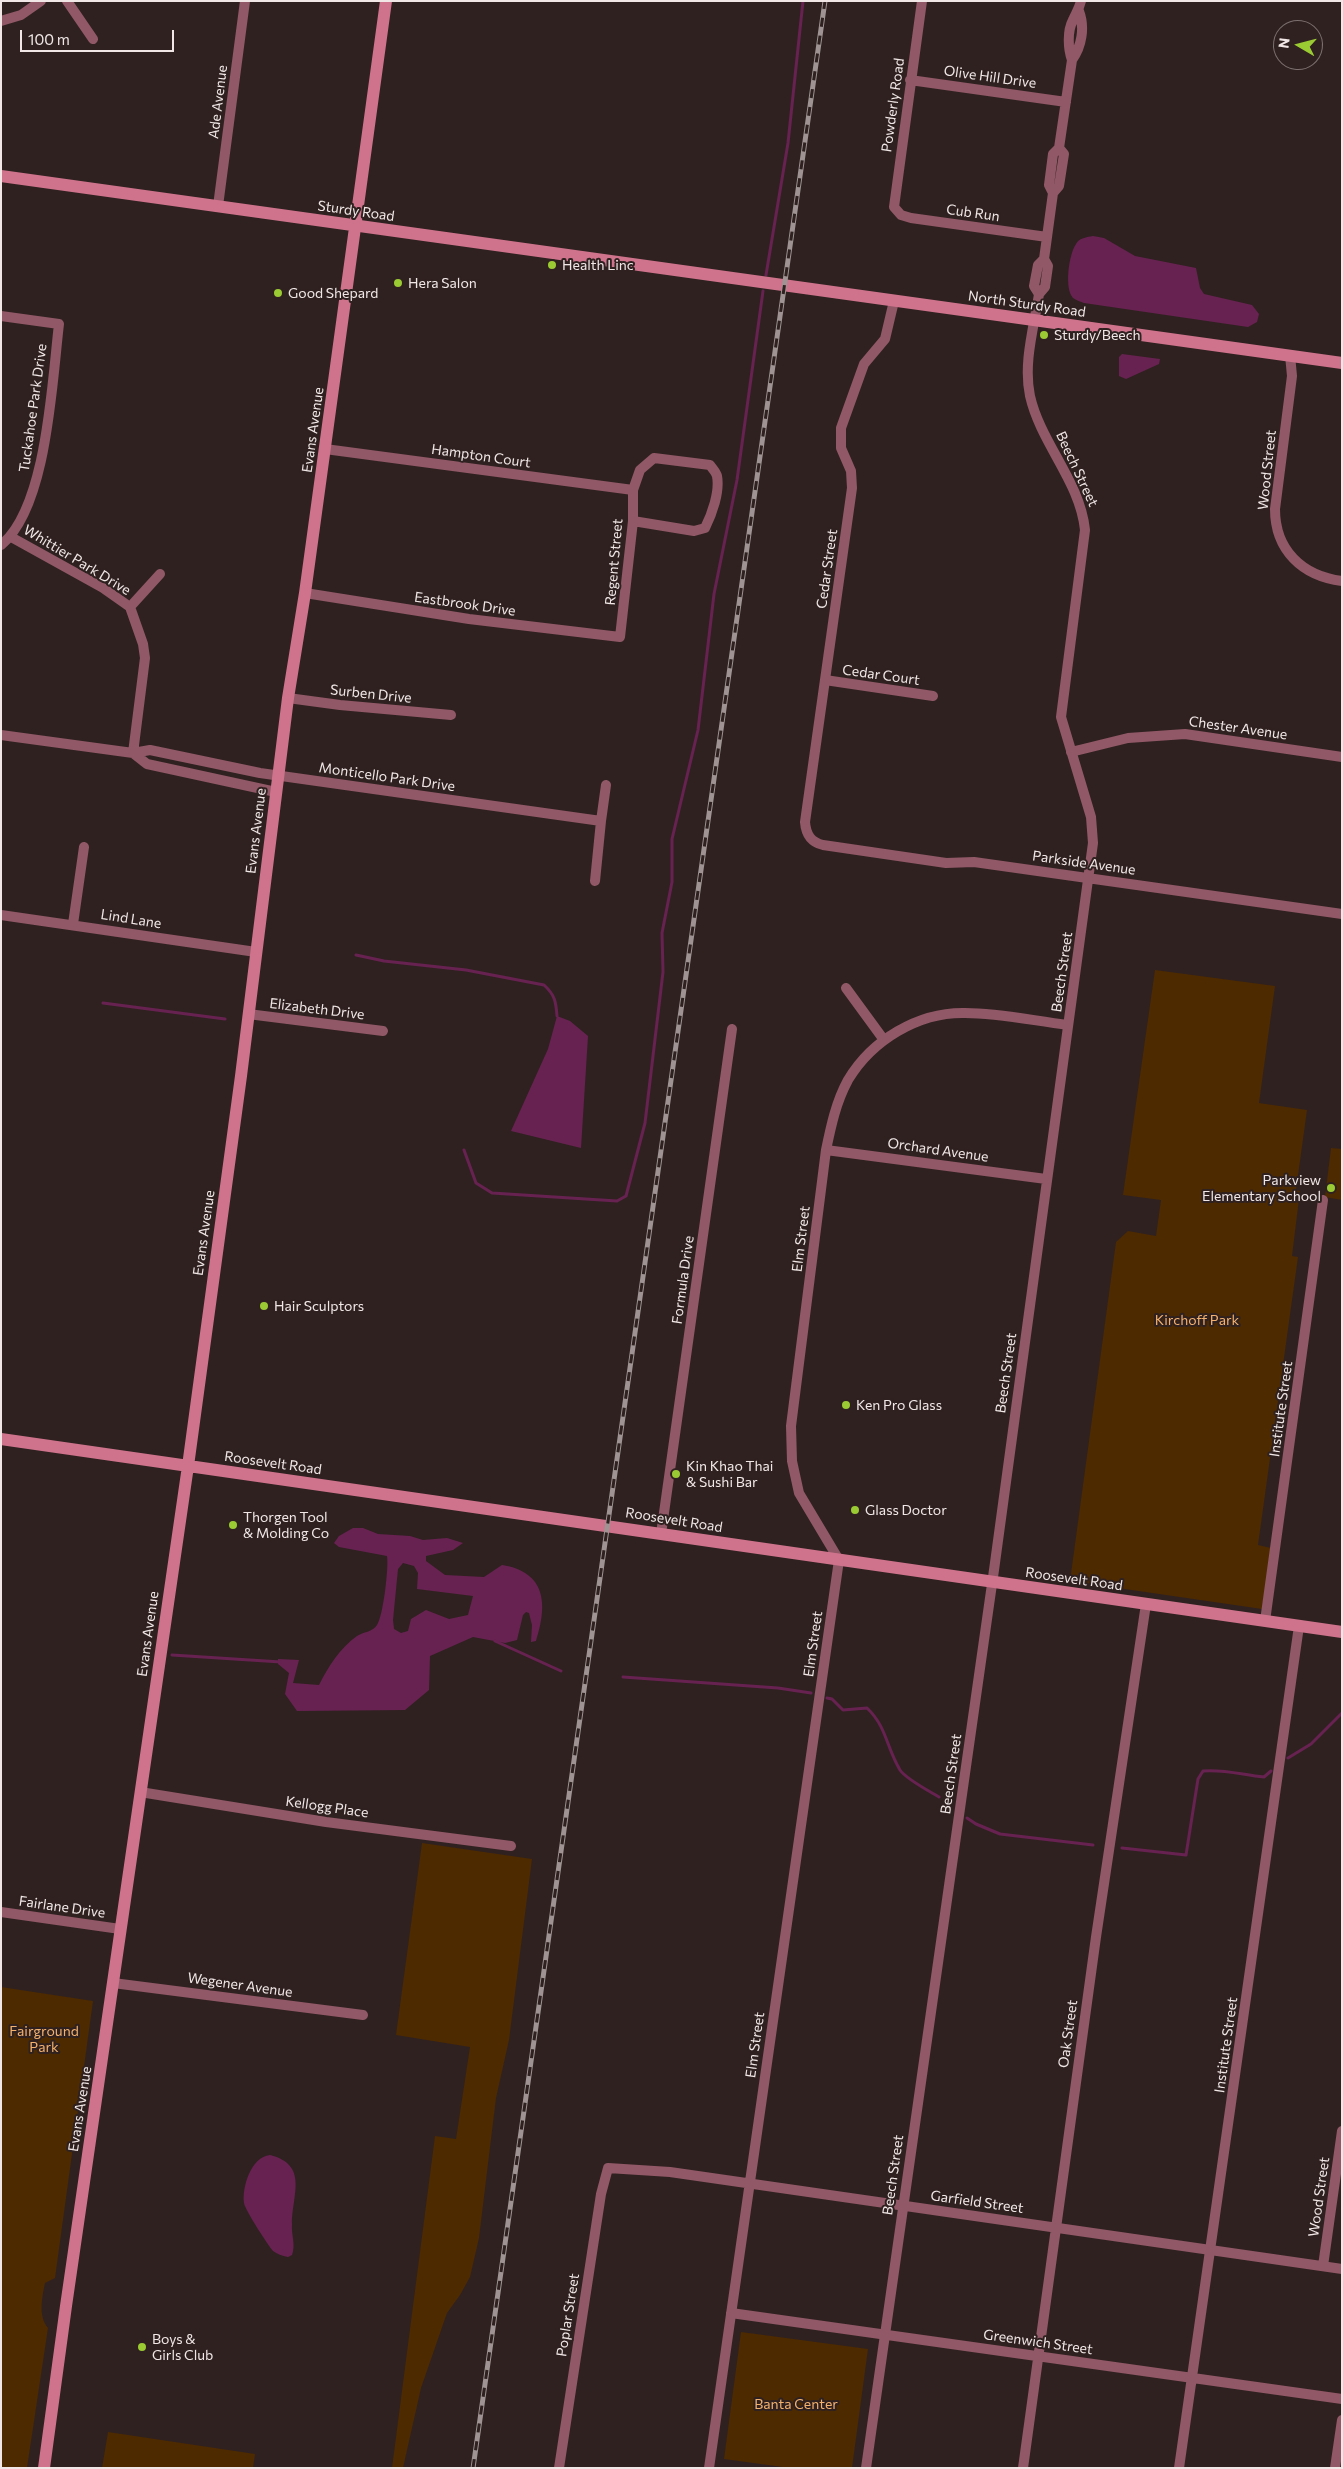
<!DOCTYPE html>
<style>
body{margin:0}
#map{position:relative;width:1343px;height:2469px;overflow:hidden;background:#2f2120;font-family:Commissioner,sans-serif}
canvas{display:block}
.frame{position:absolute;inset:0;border:2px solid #f0e7e6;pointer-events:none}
.north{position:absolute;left:1273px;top:20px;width:50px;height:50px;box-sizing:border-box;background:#2f2120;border:1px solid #7c706f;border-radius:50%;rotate:278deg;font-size:14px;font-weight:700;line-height:20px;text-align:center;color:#f0e7e6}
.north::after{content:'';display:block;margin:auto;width:18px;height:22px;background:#9bcb33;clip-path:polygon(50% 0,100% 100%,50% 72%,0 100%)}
.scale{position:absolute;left:20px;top:30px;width:154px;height:22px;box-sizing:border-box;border:2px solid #f0e7e6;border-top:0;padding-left:6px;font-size:15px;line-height:18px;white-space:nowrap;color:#f0e7e6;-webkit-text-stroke:4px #2f2120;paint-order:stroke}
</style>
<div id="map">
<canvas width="1343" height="2469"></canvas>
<div class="frame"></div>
<div class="north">N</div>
<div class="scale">100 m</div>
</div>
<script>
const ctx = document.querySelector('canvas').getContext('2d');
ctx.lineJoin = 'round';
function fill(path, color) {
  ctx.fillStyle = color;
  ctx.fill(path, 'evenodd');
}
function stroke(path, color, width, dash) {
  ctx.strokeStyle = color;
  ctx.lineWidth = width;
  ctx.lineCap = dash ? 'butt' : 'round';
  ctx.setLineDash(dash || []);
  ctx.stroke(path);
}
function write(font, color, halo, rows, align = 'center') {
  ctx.font = font + ' Commissioner,sans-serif';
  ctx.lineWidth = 4;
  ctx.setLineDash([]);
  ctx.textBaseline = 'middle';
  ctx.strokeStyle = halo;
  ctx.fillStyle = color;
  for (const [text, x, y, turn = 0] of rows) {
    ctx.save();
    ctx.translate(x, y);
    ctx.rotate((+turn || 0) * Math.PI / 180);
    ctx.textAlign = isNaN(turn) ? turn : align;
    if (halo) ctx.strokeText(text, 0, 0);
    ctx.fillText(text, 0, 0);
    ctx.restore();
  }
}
const green = new Path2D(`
 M 1155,970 L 1275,986 L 1259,1103 L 1307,1110 L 1296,1190 L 1300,1191 L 1292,1256 L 1298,1257 L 1258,1545 L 1271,1548 L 1262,1609 L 1070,1581 L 1116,1242 L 1128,1231 L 1156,1236 L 1161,1200 L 1123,1195 Z
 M 1331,1148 L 1342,1149 L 1342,1200 L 1325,1197 Z
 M 422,1843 L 532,1859 L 509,2040 L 496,2098 L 479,2238 L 470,2277 L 460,2295 L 447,2313 L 421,2388 L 403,2468 L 392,2468 L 435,2136 L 456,2139 L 470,2047 L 396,2035 Z
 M 1,1987 L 93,2001 L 55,2278 L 45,2283 C 42,2298 38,2316 48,2328 L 27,2468 L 1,2468 Z
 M 741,2332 L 868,2349 L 852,2468 L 790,2468 L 724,2459 Z
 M 108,2432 L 255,2454 L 253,2468 L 102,2468 Z`);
const water = new Path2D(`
 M 1093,236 L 1104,238 L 1135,256 L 1196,268 L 1200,288 L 1204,294 L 1252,305 L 1259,314 L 1257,322 L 1248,327 L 1084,303 C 1081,302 1076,300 1073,298 C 1064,288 1069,254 1076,244 C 1079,238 1087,237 1093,236 Z
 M 1122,354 L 1160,359 L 1159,364 L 1126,379 L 1119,376 L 1119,357 Z
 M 557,1016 L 570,1021 L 588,1036 L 581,1148 L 511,1131 L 548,1049 Z
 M 353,1528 L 363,1528 L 378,1534 L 410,1536 L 423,1540 L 447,1538 L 463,1543 L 453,1550 L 426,1556 L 426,1561 L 445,1575 L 484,1577 L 502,1565 C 546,1572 548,1604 536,1641 L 531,1642 L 532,1625 L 529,1613 L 526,1612 L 523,1615 L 517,1640 L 505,1643 L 473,1637 L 430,1656 L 429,1690 L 405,1710 L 297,1711 L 285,1694 L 289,1673 L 278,1664 L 278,1659 L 299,1660 L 293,1683 L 319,1685 C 328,1667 340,1648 357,1636 C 363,1632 373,1632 377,1625 C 383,1617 389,1567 387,1556 L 339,1547 L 334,1543 L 339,1536 ZM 403,1563 L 414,1566 L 418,1573 L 417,1589 L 473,1596 L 468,1615 L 449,1619 L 426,1610 L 411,1619 L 408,1631 L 401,1633 L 394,1629 L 393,1620 L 398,1569 Z
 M 270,2155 C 309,2165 292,2195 292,2224 C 291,2235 296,2244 292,2255 L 288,2257 C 282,2256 277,2254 273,2251 C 268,2245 245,2210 244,2203 C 242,2187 251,2157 270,2155 Z`);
const stream = new Path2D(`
 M 766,275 L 788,143 L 803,1
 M 356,955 L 384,961 L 466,970 L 544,985 C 555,995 556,1002 557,1016
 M 103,1003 L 225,1019
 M 464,1150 L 476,1183 L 492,1193 L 617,1201 L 626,1196 L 645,1123 L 663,972 L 662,933 L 672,882 L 672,839 L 698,730 L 714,594 L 737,480 L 763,291
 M 495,1641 L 561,1671
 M 172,1655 L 281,1662
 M 623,1677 L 778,1688 L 811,1693
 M 827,1698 L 832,1699 L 843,1710 L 867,1708 C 887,1727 886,1747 900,1770 C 906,1779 929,1791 939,1797
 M 1288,1758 L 1311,1744 L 1342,1713
 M 967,1818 L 976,1824 L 1000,1834 L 1093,1845
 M 1122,1848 L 1186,1855 L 1198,1779 L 1203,1771 C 1224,1769 1243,1775 1264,1777 L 1271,1771`);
const street = new Path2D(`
 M 67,1 L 93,39
 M 922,1 L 894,207 L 901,215 L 911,218 L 1047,237
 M 1,21 L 21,15 L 41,1
 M 1072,60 C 1068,49 1067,31 1073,20 C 1076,13 1079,9 1081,1
 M 910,80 L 1066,102
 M 1053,193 L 1049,185 L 1053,154 L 1059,148 L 1072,60 C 1082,46 1085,27 1079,11
 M 218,206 L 245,1
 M 1039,294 L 1034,286 L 1038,265 L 1044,259
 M 894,301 L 885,339 L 864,364 L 841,428 L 841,448 L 851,471 L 852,488 L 805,822 C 806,835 811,842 823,845 L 946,863 L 974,862 L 1342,914
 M 1,316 L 59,324 C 52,382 47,508 1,545
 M 1290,355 L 1292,376 L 1275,509 C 1275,550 1302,576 1342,581
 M 325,449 L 633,490
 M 11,537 L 103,588 L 130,607 L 143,644 L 145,658 L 133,753
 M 305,593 L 469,619 L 620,637 L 633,521 L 633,490 L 640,470 L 654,458 L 710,465 C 712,468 716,472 717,476 C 720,492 712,514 705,528 L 694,531 L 633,521
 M 130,607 L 160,574
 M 825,680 L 933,696
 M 288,698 L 340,705 L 451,715
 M 1,735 L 133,753 L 150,750 L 260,773 L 601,821 L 606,785
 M 1071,752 L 1128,738 L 1185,734 L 1342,757
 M 133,753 L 147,764 L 276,792
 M 595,881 L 601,821
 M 1,915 L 256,952
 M 73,924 L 84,847
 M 846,988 L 884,1040
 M 248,1014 L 383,1031
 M 826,1150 L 1046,1179
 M 661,1534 L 732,1029
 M 1265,1621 L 1323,1200
 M 140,1792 L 326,1822 L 511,1846
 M 1,1912 L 120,1929
 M 113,1983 L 363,2015
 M 1323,2266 L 1342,2131
 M 731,2313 L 1342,2399
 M 559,2468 L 601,2194 L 608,2168 L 670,2172 L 1342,2269
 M 709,2468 L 839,1560 L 799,1493 L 792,1461 L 791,1426 L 826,1150 C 831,1126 836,1102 848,1080 C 872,1040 918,1012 965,1013 C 1000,1013 1034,1021 1068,1025
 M 866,2468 L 994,1570 L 1093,843 L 1091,817 L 1061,717 L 1085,530 C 1080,481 1041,444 1030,396 C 1023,363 1034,327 1039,294 L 1045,287 L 1048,266 L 1044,259 L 1053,193 L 1059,186 L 1064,154 L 1059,148
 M 1023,2468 L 1096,1937 L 1146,1604
 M 1179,2468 L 1299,1626
 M 1335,2468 L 1342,2420`);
const secondary = new Path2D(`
 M 1,176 L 1342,363
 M 1,1439 L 1342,1632
 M 44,2468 L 66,2306 L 188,1466 L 241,1076 L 288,698 L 305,593 L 386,1`);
const rail = new Path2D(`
 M 473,2468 L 825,1`);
const markers = [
 [552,265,5,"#9bcb33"],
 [398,283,5,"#9bcb33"],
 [278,293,5,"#9bcb33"],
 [1044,335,5,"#9bcb33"],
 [1331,1188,5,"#9bcb33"],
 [264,1306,5,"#9bcb33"],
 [846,1405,5,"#9bcb33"],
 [676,1474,5,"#9bcb33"],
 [855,1510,5,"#9bcb33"],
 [233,1525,5,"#9bcb33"],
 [142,2347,5,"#9bcb33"]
];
const streetNames = [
 ["Olive Hill Drive",990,77,8],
 ["Ade Avenue",218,102,-83],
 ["Powderly Road",893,105,-82],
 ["Sturdy Road",356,211,8],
 ["Cub Run",973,213,8],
 ["North Sturdy Road",1027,304,8],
 ["Tuckahoe Park Drive",33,408,-82],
 ["Evans Avenue",313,430,-82],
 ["Hampton Court",481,456,8],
 ["Beech Street",1077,469,65],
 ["Wood Street",1267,470,-84],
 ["Whittier Park Drive",77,560,31],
 ["Regent Street",614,562,-85],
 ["Cedar Street",827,569,-82],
 ["Eastbrook Drive",465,604,8],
 ["Cedar Court",881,675,8],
 ["Surben Drive",371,694,6],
 ["Chester Avenue",1238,728,8],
 ["Monticello Park Drive",387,777,8],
 ["Evans Avenue",256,831,-83],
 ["Parkside Avenue",1084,863,8],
 ["Lind Lane",131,919,9],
 ["Beech Street",1062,972,-82],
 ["Elizabeth Drive",317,1009,7],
 ["Orchard Avenue",938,1150,8],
 ["Evans Avenue",204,1233,-82],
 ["Elm Street",801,1239,-83],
 ["Formula Drive",683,1280,-82],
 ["Beech Street",1006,1373,-82],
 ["Institute Street",1281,1409,-82],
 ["Roosevelt Road",273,1463,8],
 ["Roosevelt Road",674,1520,9],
 ["Roosevelt Road",1074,1579,8],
 ["Evans Avenue",148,1634,-82],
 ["Elm Street",813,1644,-82],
 ["Beech Street",951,1774,-82],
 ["Kellogg Place",327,1807,8],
 ["Fairlane Drive",62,1907,8],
 ["Wegener Avenue",240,1985,8],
 ["Oak Street",1068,2034,-82],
 ["Elm Street",755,2045,-82],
 ["Institute Street",1226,2045,-82],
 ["Evans Avenue",80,2109,-81],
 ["Beech Street",893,2175,-82],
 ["Wood Street",1319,2197,-82],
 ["Garfield Street",977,2202,8],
 ["Poplar Street",568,2315,-81],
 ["Greenwich Street",1038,2342,8]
];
const poiNames = [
 ["Health Linc",562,265],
 ["Hera Salon",408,283],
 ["Good Shepard",288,293],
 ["Sturdy/Beech",1054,335],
 ["Parkview",1321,1180,"right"],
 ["Elementary School",1321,1196,"right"],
 ["Hair Sculptors",274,1306],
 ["Ken Pro Glass",856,1405],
 ["Kin Khao Thai",686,1466],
 ["& Sushi Bar",686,1482],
 ["Glass Doctor",865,1510],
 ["Thorgen Tool",243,1517],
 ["& Molding Co",243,1533],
 ["Boys &",152,2339],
 ["Girls Club",152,2355]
];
const parkNames = [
 ["Kirchoff Park",1197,1320],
 ["Fairground",44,2031],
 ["Park",44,2047],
 ["Banta Center",796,2404]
];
fill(green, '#4d2a00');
fill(water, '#672251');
stroke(stream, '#672251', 3);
stroke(street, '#915867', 10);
stroke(secondary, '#cf738c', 12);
stroke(rail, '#9f9493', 5);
stroke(rail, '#2f2120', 3, [9]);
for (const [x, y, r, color] of markers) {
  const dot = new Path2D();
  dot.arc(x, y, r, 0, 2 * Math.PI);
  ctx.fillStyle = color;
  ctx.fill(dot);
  stroke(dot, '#2f2120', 2);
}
write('14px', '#f0e7e6', '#2f2120', streetNames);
write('14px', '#f0e7e6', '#2f2120', poiNames, 'left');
write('14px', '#f4b16e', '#2f2120', parkNames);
</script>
